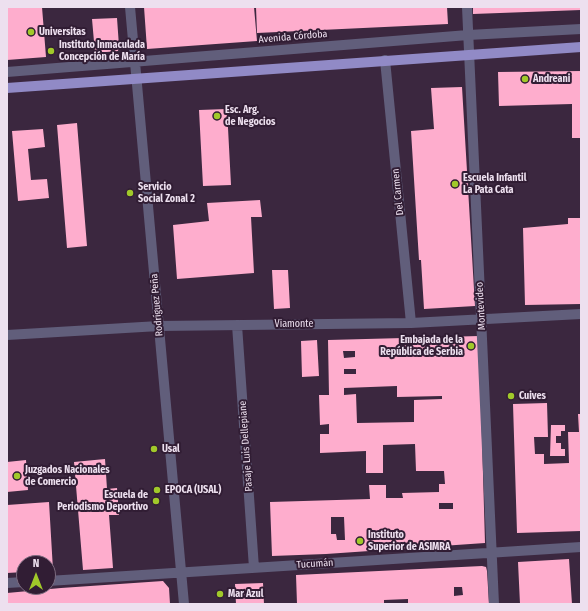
<!DOCTYPE html>
<meta charset="utf-8">
<style>
body{margin:0}
#map{position:relative;width:588px;height:611px;overflow:hidden;background:#3b273f;font-family:"Fira Sans Condensed",sans-serif}
canvas{display:block}
.frame{position:absolute;inset:0;border:8px solid #ede0ef;pointer-events:none}
.north{position:absolute;left:16px;top:555px;width:40px;height:40px;box-sizing:border-box;background:#311d34;border:1px solid #7c6b7f;border-radius:50%;rotate:0deg;font-size:11px;font-weight:700;line-height:16px;text-align:center;color:#ede0ef}
.north::after{content:'';display:block;margin:auto;width:14px;height:18px;background:#a1c92a;clip-path:polygon(50% 0,100% 100%,50% 72%,0 100%)}
</style>
<div id="map">
<canvas width="588" height="611"></canvas>
<div class="frame"></div>
<div class="north">N</div>
</div>
<script>
const ctx = document.querySelector('canvas').getContext('2d');
ctx.lineJoin = 'round';
function fill(path, color) {
  ctx.fillStyle = color;
  ctx.fill(path, 'evenodd');
}
function stroke(path, color, width, dash) {
  ctx.strokeStyle = color;
  ctx.lineWidth = width;
  ctx.lineCap = dash ? 'butt' : 'round';
  ctx.setLineDash(dash || []);
  ctx.stroke(path);
}
function write(font, color, halo, rows, align = 'center') {
  ctx.font = font + ' "Fira Sans Condensed",sans-serif';
  ctx.lineWidth = 4;
  ctx.setLineDash([]);
  ctx.textBaseline = 'middle';
  ctx.strokeStyle = halo;
  ctx.fillStyle = color;
  for (const [text, x, y, turn = 0] of rows) {
    ctx.save();
    ctx.translate(x, y);
    ctx.rotate((+turn || 0) * Math.PI / 180);
    ctx.textAlign = isNaN(turn) ? turn : align;
    if (halo) ctx.strokeText(text, 0, 0);
    ctx.fillText(text, 0, 0);
    ctx.restore();
  }
}
const building = new Path2D(`
 M 7,7 L 42,7 L 46,57 L 7,60 Z
 M 144,7 L 254,7 L 257,41 L 147,49 Z
 M 256,7 L 447,7 L 448,24 L 257,33 Z
 M 473,7 L 581,7 L 581,10 L 473,14 Z
 M 117,18 L 119,46 L 118,51 L 95,53 L 92,19 Z
 M 581,71 L 581,138 L 572,138 L 572,104 L 499,106 L 498,72 Z
 M 462,87 L 475,306 L 424,309 L 421,260 L 419,260 L 411,131 L 434,129 L 431,88 Z
 M 227,109 L 231,185 L 203,186 L 199,110 Z
 M 77,123 L 87,246 L 67,248 L 57,125 Z
 M 43,129 L 45,147 L 28,149 L 31,180 L 47,179 L 49,198 L 18,201 L 12,131 Z
 M 260,200 L 262,217 L 251,217 L 254,273 L 177,279 L 173,225 L 209,221 L 207,203 Z
 M 568,218 L 581,218 L 581,304 L 525,305 L 523,228 L 568,224 Z
 M 272,270 L 288,270 L 290,308 L 274,309 Z
 M 479,336 L 485,543 L 326,554 L 272,556 L 270,502 L 370,499 L 369,485 L 386,485 L 386,498 L 403,498 L 402,493 L 439,492 L 439,484 L 445,484 L 444,471 L 416,471 L 415,444 L 383,445 L 383,473 L 366,473 L 366,451 L 320,453 L 320,434 L 329,434 L 329,424 L 320,425 L 319,395 L 329,395 L 328,340 ZM 343,351 L 355,351 L 355,357 L 344,358 ZM 344,369 L 356,369 L 356,374 L 344,374 ZM 397,386 L 397,397 L 442,396 L 442,399 L 414,400 L 414,422 L 357,423 L 356,394 L 344,395 L 344,388 ZM 439,503 L 453,503 L 453,509 L 439,509 ZM 331,517 L 344,517 L 345,540 L 337,540 L 336,534 L 331,534 Z
 M 317,340 L 319,376 L 302,377 L 301,341 Z
 M 547,403 L 548,437 L 534,437 L 535,454 L 544,454 L 544,464 L 569,463 L 568,432 L 579,432 L 578,414 L 581,414 L 581,531 L 517,533 L 513,404 Z
 M 551,425 L 565,425 L 565,431 L 561,431 L 561,436 L 556,436 L 556,443 L 561,443 L 561,449 L 565,449 L 565,456 L 550,456 Z
 M 105,459 L 107,489 L 117,488 L 119,515 L 109,515 L 113,568 L 83,570 L 74,462 Z
 M 26,460 L 28,490 L 7,492 L 7,462 Z
 M 49,502 L 53,570 L 48,571 L 48,563 L 24,563 L 24,572 L 7,573 L 7,505 Z
 M 569,559 L 572,604 L 520,604 L 518,562 Z
 M 482,566 L 486,567 L 487,571 L 489,604 L 408,604 L 408,599 L 384,600 L 384,604 L 297,604 L 296,575 ZM 454,587 L 462,587 L 463,595 L 454,596 Z
 M 163,581 L 169,588 L 170,604 L 7,604 L 7,593 L 61,588 Z
 M 263,583 L 264,604 L 236,604 L 235,584 Z`);
const minor = new Path2D(`
 M 130,7 L 184,604
 M 467,7 L 494,604
 M 385,60 L 411,323
 M 7,72 L 468,35 L 581,29
 M 237,325 L 254,568
 M 7,335 L 159,326 L 411,323 L 581,314
 M 48,581 L 581,547
 M 7,583 L 24,582`);
const major = new Path2D(`
 M 7,88 C 198,75 390,60 581,47`);
const markers = [
 [31,32,4,"#a1c92a"],
 [51,51,4,"#a1c92a"],
 [525,79,4,"#a1c92a"],
 [217,116,4,"#a1c92a"],
 [455,184,4,"#a1c92a"],
 [130,193,4,"#a1c92a"],
 [471,346,4,"#a1c92a"],
 [511,396,4,"#a1c92a"],
 [154,449,4,"#a1c92a"],
 [17,476,4,"#a1c92a"],
 [157,490,4,"#a1c92a"],
 [156,501,4,"#a1c92a"],
 [360,541,4,"#a1c92a"],
 [220,594,4,"#a1c92a"]
];
const poiNames = [
 ["Universitas",39,32],
 ["Instituto Inmaculada",59,45],
 ["Concepción de María",59,57],
 ["Andreani",533,79],
 ["Esc. Arg.",225,110],
 ["de Negocios",225,122],
 ["Escuela Infantil",463,178],
 ["La Pata Cata",463,190],
 ["Servicio",138,187],
 ["Social Zonal 2",138,199],
 ["Embajada de la",463,340,"right"],
 ["República de Serbia",463,352,"right"],
 ["Cuives",519,396],
 ["Usal",162,449],
 ["Juzgados Nacionales",25,470],
 ["de Comercio",25,482],
 ["EPOCA (USAL)",165,490],
 ["Escuela de",148,495,"right"],
 ["Periodismo Deportivo",148,507,"right"],
 ["Instituto",368,535],
 ["Superior de ASIMRA",368,547],
 ["Mar Azul",228,594]
];
const streetNames = [
 ["Avenida Córdoba",293,37,-5],
 ["Del Carmen",398,192,-96],
 ["Rodríguez Peña",157,305,-95],
 ["Montevideo",481,306,-93],
 ["Viamonte",294,324],
 ["Pasaje Luis Dellepiane",246,446,-94],
 ["Tucumán",315,564,-4]
];
fill(building, '#feadcd');
stroke(minor, '#615e7b', 10);
stroke(major, '#918ac6', 10);
for (const [x, y, r, color] of markers) {
  const dot = new Path2D();
  dot.arc(x, y, r, 0, 2 * Math.PI);
  ctx.fillStyle = color;
  ctx.fill(dot);
  stroke(dot, '#311d34', 1.5);
}
write('bold 10px', '#ede0ef', '#311d34', poiNames, 'left');
write('10px', '#ede0ef', '#311d34', streetNames);
</script>
